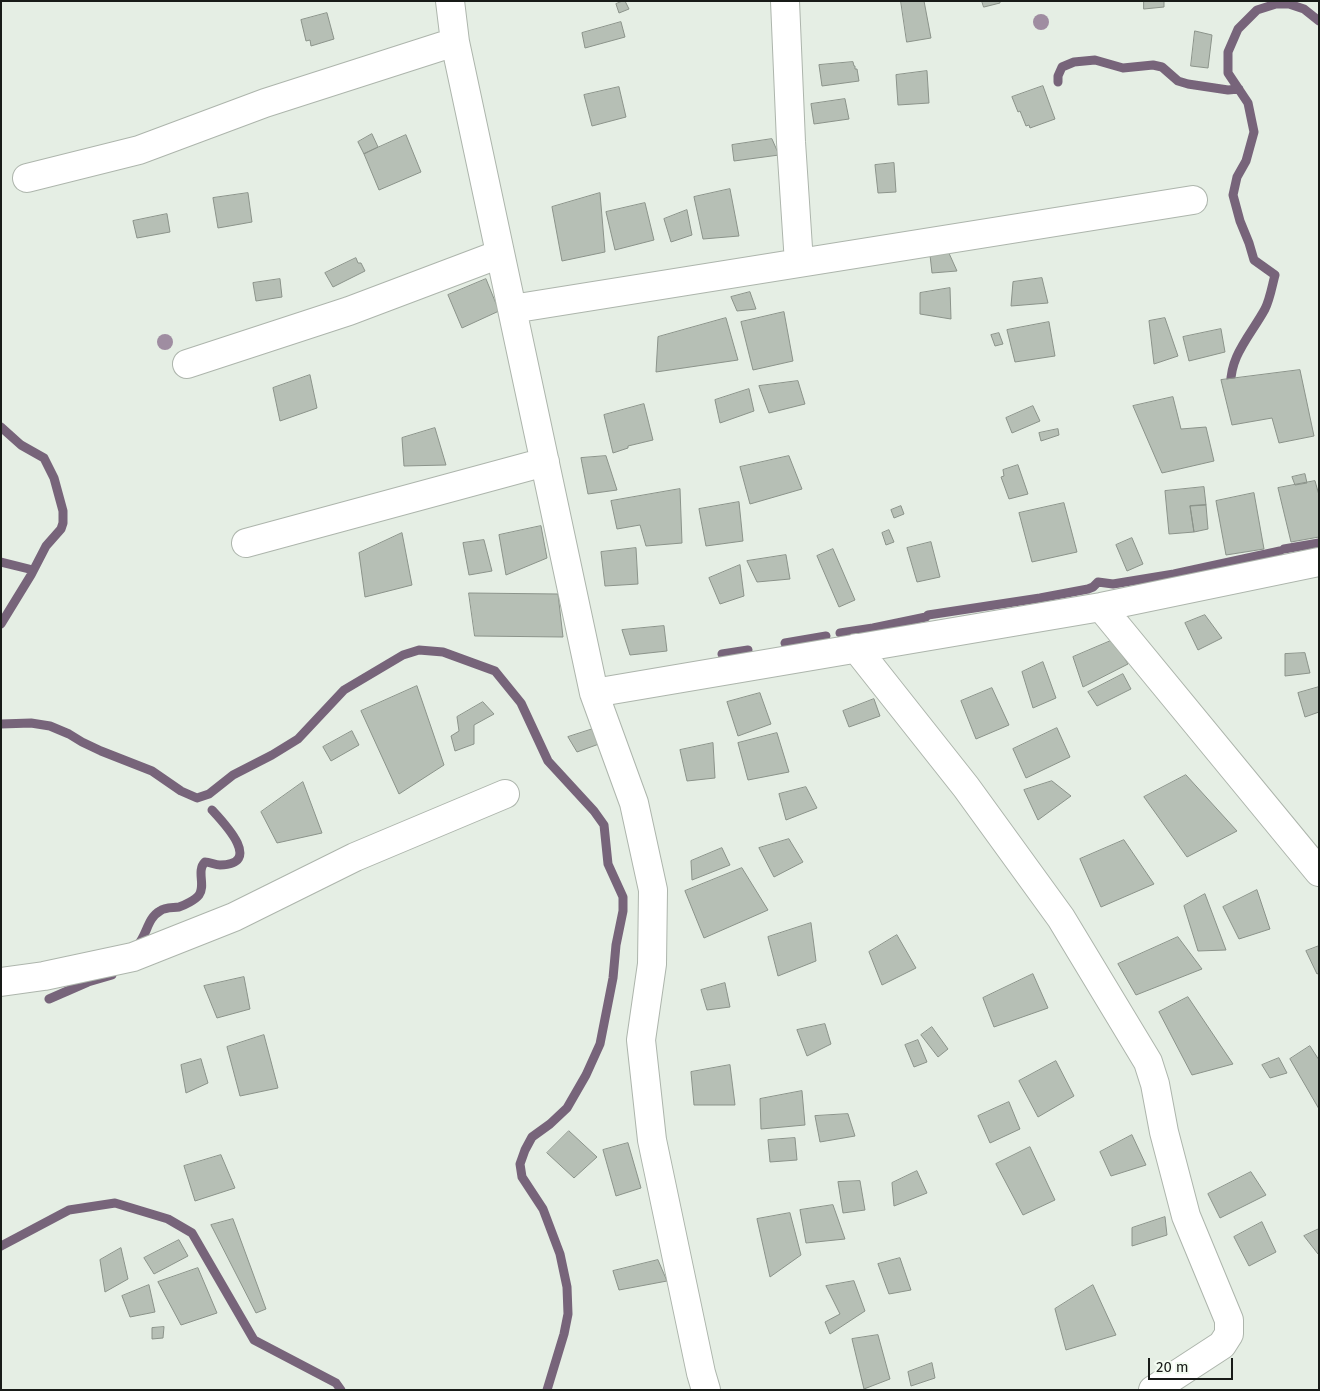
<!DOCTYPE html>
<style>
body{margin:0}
#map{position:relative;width:1320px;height:1391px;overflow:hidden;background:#e5eee4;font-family:"Fira Sans",sans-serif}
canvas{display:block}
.frame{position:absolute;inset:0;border:2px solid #181b18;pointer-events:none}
.scale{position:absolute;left:1148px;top:1358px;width:85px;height:22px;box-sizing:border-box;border:2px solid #181b18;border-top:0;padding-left:6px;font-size:15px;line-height:18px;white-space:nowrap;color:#181b18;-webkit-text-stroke:4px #f3fcf1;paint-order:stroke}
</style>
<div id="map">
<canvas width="1320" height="1391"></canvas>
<div class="frame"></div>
<div class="scale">20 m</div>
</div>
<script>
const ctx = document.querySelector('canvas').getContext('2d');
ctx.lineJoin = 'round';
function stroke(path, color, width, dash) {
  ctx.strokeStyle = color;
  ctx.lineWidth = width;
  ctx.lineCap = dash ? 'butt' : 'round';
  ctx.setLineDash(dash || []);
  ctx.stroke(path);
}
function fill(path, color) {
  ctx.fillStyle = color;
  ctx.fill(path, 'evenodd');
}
const stream = new Path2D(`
 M 1058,82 L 1058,76 L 1062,67 L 1074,62 L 1095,60 L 1123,68 L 1153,65 L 1162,67 L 1178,81 L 1188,84 L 1228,90 L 1239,89
 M 1231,389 C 1228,357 1251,335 1265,309 C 1270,299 1272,286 1275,275 L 1254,260 L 1249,243 L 1240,221 L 1233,195 L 1237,177 L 1246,161 L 1254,132 L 1248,103 L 1228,73 L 1228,52 L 1238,29 L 1257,10 L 1276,4 L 1289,4 L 1304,9 L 1319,21
 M 1,427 L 21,445 L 44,458 L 54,478 L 63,511 L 63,523 L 61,529 L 46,546 L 31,575 L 1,624
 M 1284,549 L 1319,543
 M 1,562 L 29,569
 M 840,633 L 873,628 L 926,617 L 928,615 L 1040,598 L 1088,589 L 1093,587 L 1098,582 L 1113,584 L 1174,574 L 1280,551
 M 785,643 L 826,636
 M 722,654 L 748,650
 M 1,724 L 31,723 L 50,726 L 69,734 L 82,742 L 101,751 L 152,771 L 181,791 L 197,798 L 209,794 L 233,775 L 272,755 L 298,739 L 344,690 L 403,655 L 419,650 L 443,652 L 495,671 L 521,703 L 548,761 L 594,811 L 604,825 L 608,864 L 623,897 L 623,911 L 616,945 L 613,978 L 600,1044 L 586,1075 L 567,1108 L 550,1124 L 532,1137 L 525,1150 L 520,1164 L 522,1177 L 543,1209 L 560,1254 L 567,1287 L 568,1314 L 564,1334 L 547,1390
 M 137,946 C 147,936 147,918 160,911 C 165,907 173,908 179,907 C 185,905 195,900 199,895 C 206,885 196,871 205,862 C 210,862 215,865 220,865 C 263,864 225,824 212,810
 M 49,999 L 88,982 L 112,975
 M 1,1246 L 69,1210 L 115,1203 L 168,1219 L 192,1233 L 254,1340 L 336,1383 L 341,1390`);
const building = new Path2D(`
 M 623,1 L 625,1 L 629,9 L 619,13 L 616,4 Z
 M 901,1 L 924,1 L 931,38 L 907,42 Z
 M 982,1 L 1000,1 L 1000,3 L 984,7 Z
 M 1144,1 L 1164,1 L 1164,7 L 1144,9 Z
 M 327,13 L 334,39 L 311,46 L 310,40 L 306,41 L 301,20 Z
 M 621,22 L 625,37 L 585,48 L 582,33 Z
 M 1195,31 L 1212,35 L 1208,68 L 1191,66 Z
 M 853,62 L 854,66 L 855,66 L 855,69 L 857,69 L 859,81 L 822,86 L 819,65 Z
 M 927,71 L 929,103 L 898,105 L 896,75 Z
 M 1043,86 L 1055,119 L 1030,128 L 1029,125 L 1026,126 L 1020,111 L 1018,112 L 1012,97 Z
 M 619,87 L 626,117 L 592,126 L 584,95 Z
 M 845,99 L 849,119 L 814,124 L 811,104 Z
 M 372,134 L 378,147 L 364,154 L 358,142 Z
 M 406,135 L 421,172 L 379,190 L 364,154 Z
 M 772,139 L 779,155 L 734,161 L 732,145 Z
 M 894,163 L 896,192 L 878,193 L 875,165 Z
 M 730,189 L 739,236 L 703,239 L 694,197 Z
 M 248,193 L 252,222 L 218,228 L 213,198 Z
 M 600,193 L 605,252 L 562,261 L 552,207 Z
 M 645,203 L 654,240 L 615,250 L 606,212 Z
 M 687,210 L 692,235 L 671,242 L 664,219 Z
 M 167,214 L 170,232 L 137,238 L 133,221 Z
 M 948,251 L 957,271 L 932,273 L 930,255 Z
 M 356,258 L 358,263 L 361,263 L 365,271 L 333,287 L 325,273 Z
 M 1042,278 L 1048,303 L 1011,306 L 1013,282 Z
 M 280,279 L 282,297 L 256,301 L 253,283 Z
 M 486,279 L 499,311 L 462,328 L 448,295 Z
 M 950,288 L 951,319 L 920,314 L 920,293 Z
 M 750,292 L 756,309 L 737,311 L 731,297 Z
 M 784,312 L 793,361 L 753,370 L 741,322 Z
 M 726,318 L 738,360 L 656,372 L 658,337 Z
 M 1165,318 L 1178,356 L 1154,364 L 1149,321 Z
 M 1049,322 L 1055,356 L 1015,362 L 1007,330 Z
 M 1221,329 L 1225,352 L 1189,361 L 1183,337 Z
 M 999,333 L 1003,344 L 995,346 L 991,335 Z
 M 1300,370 L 1314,436 L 1279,443 L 1272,418 L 1232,425 L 1221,380 Z
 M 310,375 L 317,408 L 280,421 L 273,388 Z
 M 798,381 L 805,404 L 769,413 L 759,386 Z
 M 749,389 L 754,411 L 720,423 L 715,400 Z
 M 1173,397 L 1181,429 L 1206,427 L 1214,461 L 1162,473 L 1133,406 Z
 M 644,404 L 653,440 L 628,446 L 628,448 L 613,453 L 604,415 Z
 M 1033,406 L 1040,421 L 1012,433 L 1006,418 Z
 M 435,428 L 446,465 L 404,466 L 402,438 Z
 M 1058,429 L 1059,435 L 1041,441 L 1039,433 Z
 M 606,456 L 617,490 L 588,494 L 581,458 Z
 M 789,456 L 802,489 L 750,504 L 740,467 Z
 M 1018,465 L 1028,494 L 1009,499 L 1001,477 L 1004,476 L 1003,470 Z
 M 1305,474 L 1307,483 L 1295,485 L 1292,477 Z
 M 1315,481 L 1319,495 L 1319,537 L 1291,542 L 1278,488 Z
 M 1204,487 L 1206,505 L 1190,506 L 1194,532 L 1169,534 L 1165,491 Z
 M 680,489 L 682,543 L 646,546 L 640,525 L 617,529 L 611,501 Z
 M 1254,493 L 1264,549 L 1226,555 L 1216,501 Z
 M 739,502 L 743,541 L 706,546 L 699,509 Z
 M 1064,503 L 1077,552 L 1032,562 L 1019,513 Z
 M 1206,505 L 1208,529 L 1194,532 L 1190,506 Z
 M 901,506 L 904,514 L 894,518 L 891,510 Z
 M 541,526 L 547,558 L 506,575 L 499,535 Z
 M 889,530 L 894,542 L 886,545 L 882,533 Z
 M 402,533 L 412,585 L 365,597 L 359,553 Z
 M 1132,538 L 1143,564 L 1127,571 L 1116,545 Z
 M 484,540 L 492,571 L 469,575 L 463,543 Z
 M 931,542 L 940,577 L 917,582 L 907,548 Z
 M 636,548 L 638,584 L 605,586 L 601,552 Z
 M 833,549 L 855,600 L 839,607 L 817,556 Z
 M 786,555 L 790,579 L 757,582 L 747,561 Z
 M 740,565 L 744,596 L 720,604 L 709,578 Z
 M 469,593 L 558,594 L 563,637 L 475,636 Z
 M 1205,615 L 1222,638 L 1198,650 L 1185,623 Z
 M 664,626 L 667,651 L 630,655 L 622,630 Z
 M 1113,640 L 1128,664 L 1083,687 L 1073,657 Z
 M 1305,653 L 1310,673 L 1285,676 L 1285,654 Z
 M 1043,662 L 1056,698 L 1033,708 L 1022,672 Z
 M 1123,674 L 1131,689 L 1097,706 L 1088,692 Z
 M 417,686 L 444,765 L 399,794 L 361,711 Z
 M 1319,687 L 1319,712 L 1305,717 L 1298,693 Z
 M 992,688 L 1009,725 L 976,739 L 961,701 Z
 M 760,693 L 771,724 L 738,736 L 727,702 Z
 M 874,699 L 880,716 L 849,727 L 843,711 Z
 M 483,702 L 494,714 L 474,725 L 474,744 L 455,751 L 451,736 L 459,731 L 457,717 Z
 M 1057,728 L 1070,757 L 1026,778 L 1013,749 Z
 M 593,729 L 599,744 L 577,752 L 568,737 Z
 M 352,731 L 359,745 L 331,761 L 323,747 Z
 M 777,733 L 789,772 L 748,780 L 738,743 Z
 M 713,743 L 715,778 L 687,781 L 680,750 Z
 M 1186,775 L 1237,831 L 1187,857 L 1144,797 Z
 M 1052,781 L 1071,796 L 1038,820 L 1024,790 Z
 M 303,782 L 322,833 L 277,843 L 261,812 Z
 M 806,787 L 817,808 L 786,820 L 779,794 Z
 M 789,839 L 803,862 L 774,877 L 759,848 Z
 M 1124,840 L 1154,884 L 1101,907 L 1080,859 Z
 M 722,848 L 730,865 L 692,880 L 691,861 Z
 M 742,868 L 768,910 L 704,938 L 685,891 Z
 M 1257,890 L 1270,929 L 1239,939 L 1223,907 Z
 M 1205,894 L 1226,950 L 1198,951 L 1184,906 Z
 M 811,923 L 816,961 L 778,976 L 768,937 Z
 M 897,935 L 916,968 L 882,985 L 869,952 Z
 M 1178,937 L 1202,969 L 1136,995 L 1118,964 Z
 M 1319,946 L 1319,973 L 1317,974 L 1306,951 Z
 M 1033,974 L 1048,1008 L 994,1027 L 983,998 Z
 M 244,977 L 250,1009 L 217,1018 L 204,986 Z
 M 725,983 L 730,1007 L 707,1010 L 701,990 Z
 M 1188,997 L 1233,1064 L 1192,1075 L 1159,1012 Z
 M 825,1024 L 831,1044 L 807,1056 L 797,1030 Z
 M 932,1027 L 948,1049 L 938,1057 L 921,1035 Z
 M 264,1035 L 278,1088 L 240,1096 L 227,1047 Z
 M 918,1040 L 927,1062 L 914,1067 L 905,1045 Z
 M 1310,1046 L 1319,1060 L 1319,1109 L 1290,1059 Z
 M 1279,1058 L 1287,1073 L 1270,1078 L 1262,1065 Z
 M 201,1059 L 208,1083 L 186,1093 L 181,1065 Z
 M 1056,1061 L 1074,1096 L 1038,1117 L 1019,1081 Z
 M 730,1065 L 735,1105 L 694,1105 L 691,1072 Z
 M 802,1091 L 805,1125 L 761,1129 L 760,1099 Z
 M 1009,1102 L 1020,1129 L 990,1143 L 978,1116 Z
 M 848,1114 L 855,1136 L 820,1142 L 815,1116 Z
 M 569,1131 L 597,1157 L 574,1178 L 547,1153 Z
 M 1132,1135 L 1146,1165 L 1111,1176 L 1100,1152 Z
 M 795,1138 L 797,1160 L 770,1162 L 768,1140 Z
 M 628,1143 L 641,1188 L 616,1196 L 603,1150 Z
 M 1030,1147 L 1055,1200 L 1023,1215 L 996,1164 Z
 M 221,1155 L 235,1188 L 195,1201 L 184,1166 Z
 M 917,1171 L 927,1193 L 894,1206 L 892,1183 Z
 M 1251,1172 L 1266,1195 L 1220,1218 L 1208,1194 Z
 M 860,1181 L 865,1210 L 843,1213 L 838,1182 Z
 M 833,1205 L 845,1239 L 806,1243 L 800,1210 Z
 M 790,1213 L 801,1255 L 770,1277 L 757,1219 Z
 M 1165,1217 L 1167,1235 L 1132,1246 L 1132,1228 Z
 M 233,1219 L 266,1309 L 256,1313 L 211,1225 Z
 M 1262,1222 L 1276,1252 L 1249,1266 L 1234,1237 Z
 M 1319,1229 L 1319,1254 L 1318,1254 L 1304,1236 Z
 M 179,1240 L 188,1256 L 154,1274 L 144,1258 Z
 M 121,1248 L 128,1279 L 105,1292 L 100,1260 Z
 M 900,1258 L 911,1290 L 889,1294 L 878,1264 Z
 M 658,1260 L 667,1281 L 619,1290 L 613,1271 Z
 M 198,1268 L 217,1313 L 181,1325 L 158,1282 Z
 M 854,1281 L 865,1311 L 830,1334 L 825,1322 L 840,1314 L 826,1286 Z
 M 149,1285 L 155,1312 L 130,1317 L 122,1296 Z
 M 1093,1285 L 1116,1335 L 1066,1350 L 1055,1309 Z
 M 164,1327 L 163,1338 L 152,1339 L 152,1328 Z
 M 878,1335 L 890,1379 L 864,1389 L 852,1339 Z
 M 932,1363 L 935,1378 L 911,1386 L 908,1372 Z`);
const minor = new Path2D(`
 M 450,1 L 455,42 L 594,693 L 634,803 L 653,890 L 652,964 L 641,1040 L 652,1140 L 701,1373 L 706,1390
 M 785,1 L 791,142 L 799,263
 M 27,178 L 139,150 L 265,103 L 455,42
 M 512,309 L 1193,200
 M 187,364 L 349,311 L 500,254
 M 246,543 L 545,462
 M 1101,607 L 1319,872
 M 856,648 L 966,787 L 1061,918 L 1148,1062 L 1155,1084 L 1164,1132 L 1186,1216 L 1229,1320 L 1229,1334 L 1222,1345 L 1153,1390
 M 594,693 L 1101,607 L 1319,562
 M 1,982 L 44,976 L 133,957 L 234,917 L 355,857 L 505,794`);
const trees = [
 [1041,22],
 [165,342]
];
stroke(stream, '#77647a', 9);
fill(building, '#b6bfb5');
stroke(building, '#8b938a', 1);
stroke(minor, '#adb5ac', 30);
stroke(minor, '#fff', 28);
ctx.fillStyle = '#9f8da1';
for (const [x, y] of trees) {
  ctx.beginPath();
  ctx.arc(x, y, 8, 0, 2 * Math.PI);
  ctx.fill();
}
</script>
